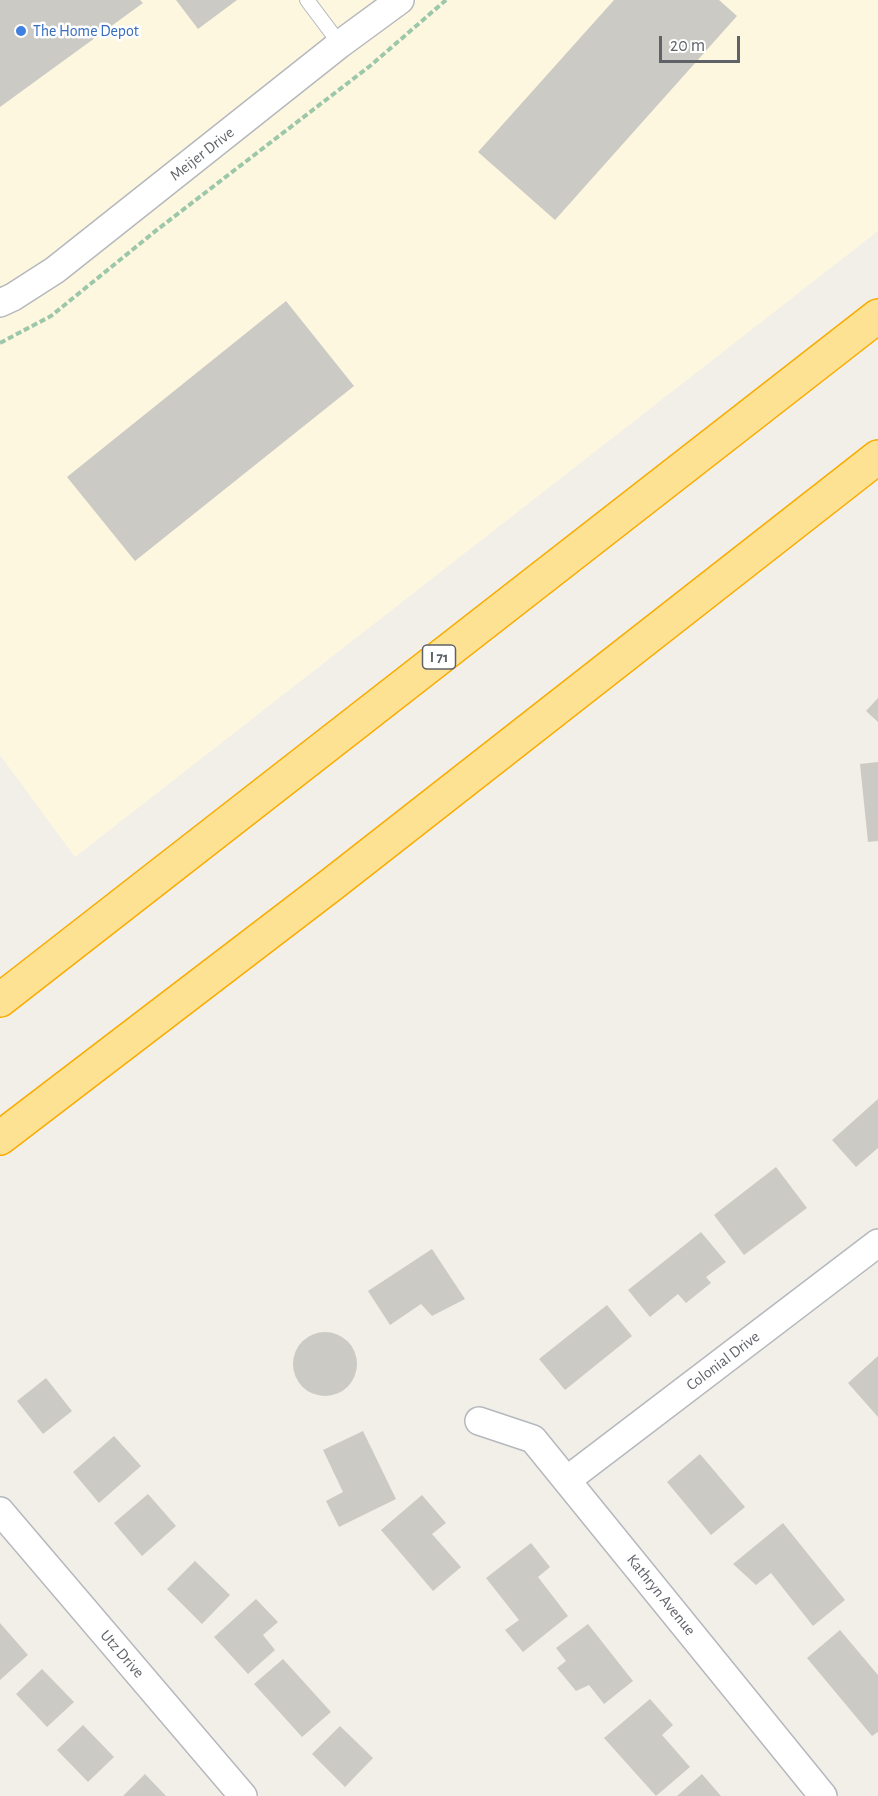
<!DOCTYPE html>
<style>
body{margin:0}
#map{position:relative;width:878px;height:1796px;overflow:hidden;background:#f1efe8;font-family:"Alegreya Sans",sans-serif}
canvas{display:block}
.scale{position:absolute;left:659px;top:36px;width:81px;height:27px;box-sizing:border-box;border:3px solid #5f6368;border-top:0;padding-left:8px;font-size:18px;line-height:21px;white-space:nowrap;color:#5f6368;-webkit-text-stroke:4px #fff;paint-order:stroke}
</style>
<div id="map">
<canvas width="878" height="1796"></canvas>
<div class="scale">20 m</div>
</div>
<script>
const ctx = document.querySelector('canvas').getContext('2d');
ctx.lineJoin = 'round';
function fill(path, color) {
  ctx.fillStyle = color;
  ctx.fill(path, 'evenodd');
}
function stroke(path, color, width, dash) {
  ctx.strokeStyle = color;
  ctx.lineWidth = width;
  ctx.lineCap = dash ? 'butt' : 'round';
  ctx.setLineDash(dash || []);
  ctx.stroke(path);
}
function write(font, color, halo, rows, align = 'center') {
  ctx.font = font + ' "Alegreya Sans",sans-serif';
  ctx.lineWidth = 5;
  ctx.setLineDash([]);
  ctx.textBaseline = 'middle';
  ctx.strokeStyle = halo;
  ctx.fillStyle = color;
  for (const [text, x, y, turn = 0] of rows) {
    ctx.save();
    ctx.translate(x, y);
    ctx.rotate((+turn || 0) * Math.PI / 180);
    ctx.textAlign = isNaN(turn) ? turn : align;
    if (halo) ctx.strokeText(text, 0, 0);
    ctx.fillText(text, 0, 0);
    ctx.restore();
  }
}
const commercial = new Path2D(`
 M 0,0 L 878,0 L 878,231 L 75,857 L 0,755 Z`);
const building = new Path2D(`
 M 0,0 L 140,0 L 143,3 L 0,107 Z
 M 176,0 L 237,0 L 198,29 Z
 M 614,0 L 719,0 L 737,16 L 555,220 L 478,152 Z
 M 286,301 L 354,386 L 135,561 L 67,477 Z
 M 878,698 L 878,722 L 866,711 Z
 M 878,762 L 878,841 L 868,842 L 860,764 Z
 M 878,1099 L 878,1148 L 856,1167 L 832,1140 Z
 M 776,1167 L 807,1208 L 744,1255 L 714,1215 Z
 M 701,1232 L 726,1262 L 706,1277 L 711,1283 L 686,1303 L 678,1294 L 650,1317 L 628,1290 Z
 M 432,1249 L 465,1299 L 432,1316 L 421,1304 L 390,1325 L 368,1291 Z
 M 607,1305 L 632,1336 L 565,1390 L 539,1359 Z
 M293 1364a32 32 0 1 1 64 0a32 32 0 1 1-64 0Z
 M 878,1356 L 878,1417 L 848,1383 Z
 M 46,1378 L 72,1411 L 43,1434 L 17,1401 Z
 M 363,1431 L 396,1499 L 339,1527 L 326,1501 L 343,1492 L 323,1450 Z
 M 114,1436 L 141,1466 L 99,1503 L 73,1472 Z
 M 700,1454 L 745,1507 L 711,1535 L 667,1482 Z
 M 148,1494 L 176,1526 L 142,1556 L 114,1523 Z
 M 422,1495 L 446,1523 L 432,1534 L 461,1567 L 433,1591 L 381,1530 Z
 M 783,1523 L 845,1600 L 813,1626 L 771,1573 L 756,1585 L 733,1564 Z
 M 531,1543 L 550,1567 L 538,1577 L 568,1616 L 523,1652 L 505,1630 L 519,1620 L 486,1578 Z
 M 195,1561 L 230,1595 L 202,1624 L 167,1589 Z
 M 256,1599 L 278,1622 L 263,1635 L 275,1650 L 248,1674 L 214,1637 Z
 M 0,1623 L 28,1655 L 0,1680 Z
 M 588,1624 L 633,1681 L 604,1704 L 589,1685 L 576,1691 L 557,1668 L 566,1661 L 556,1648 Z
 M 840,1630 L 878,1675 L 878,1732 L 872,1736 L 807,1658 Z
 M 283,1659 L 331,1712 L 302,1737 L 254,1684 Z
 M 42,1669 L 74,1702 L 47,1727 L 16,1694 Z
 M 650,1699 L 673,1725 L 662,1735 L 690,1767 L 656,1796 L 604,1738 Z
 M 83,1725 L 114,1757 L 88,1782 L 57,1750 Z
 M 340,1726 L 373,1758 L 345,1787 L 312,1754 Z
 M 145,1774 L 166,1796 L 123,1796 Z
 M 702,1774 L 721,1796 L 677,1796 Z`);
const path = new Path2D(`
 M 0,343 L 51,316 L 158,229 L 370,66 L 446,0`);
const lane = new Path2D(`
 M 307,0 L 340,44`);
const street = new Path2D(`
 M 0,303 L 13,297 L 55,270 L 340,44 L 400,0
 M 479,1421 L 533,1439 L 823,1796
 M 567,1480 L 878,1243
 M 0,1511 L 243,1796`);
const highway = new Path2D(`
 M 0,1000 L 878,316
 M 0,1138 L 331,885 L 878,457`);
const markers = [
 [21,31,6,"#3f7fe0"]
];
const shields = [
 [439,657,33]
];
const shieldNames = [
 ["I 71",439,657]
];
const shopNames = [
 ["The Home Depot",33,31]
];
const streetNames = [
 ["Meijer Drive",202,154,-38],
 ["Colonial Drive",723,1361,-37],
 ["Kathryn Avenue",661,1595,51],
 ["Utz Drive",122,1654,49]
];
fill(commercial, '#fef7e0');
fill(building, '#cccac5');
stroke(lane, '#b5b8bc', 16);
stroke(street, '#b5b8bc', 30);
stroke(highway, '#f9ab00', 36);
stroke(path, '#9cc7a9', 4, [6, 3]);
stroke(lane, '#fff', 14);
stroke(street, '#fff', 27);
stroke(highway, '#fde293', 33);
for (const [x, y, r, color] of markers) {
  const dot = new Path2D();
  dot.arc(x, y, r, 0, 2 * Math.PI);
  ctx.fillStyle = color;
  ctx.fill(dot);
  stroke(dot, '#fff', 2);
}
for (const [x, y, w] of shields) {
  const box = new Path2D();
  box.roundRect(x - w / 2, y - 12, w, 24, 4.5);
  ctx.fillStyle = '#fff';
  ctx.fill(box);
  stroke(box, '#5f6368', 1.5);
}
write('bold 15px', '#5f6368', null, shieldNames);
write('16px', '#366cbe', '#fff', shopNames, 'left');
write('16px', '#5f6368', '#fff', streetNames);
</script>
